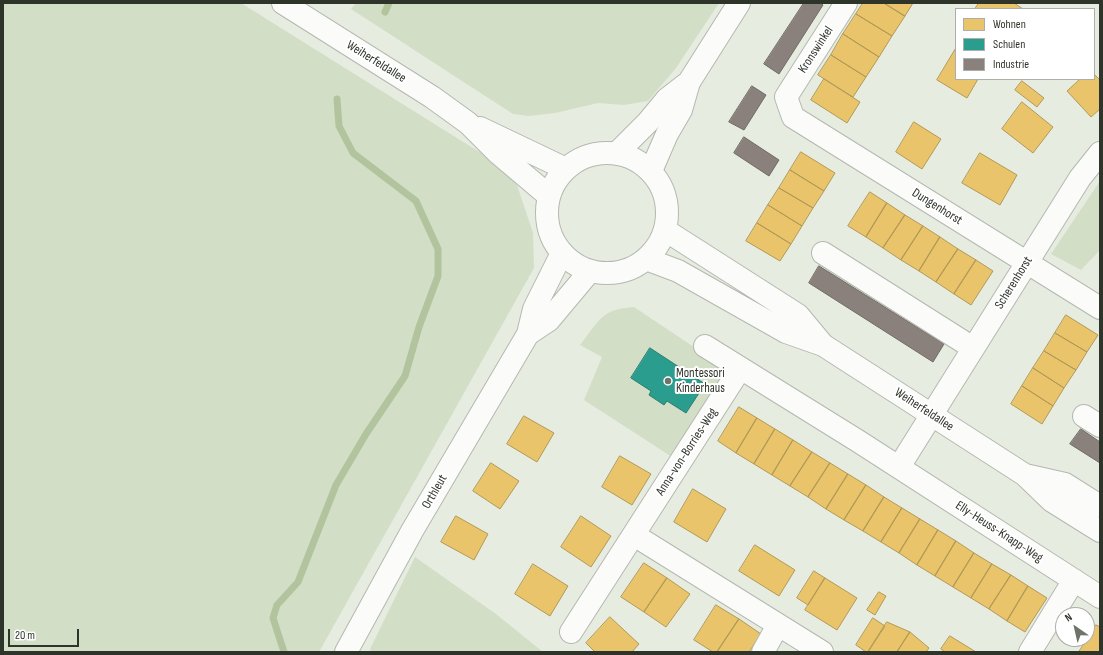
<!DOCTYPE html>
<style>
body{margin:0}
#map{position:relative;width:1103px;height:655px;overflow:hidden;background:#e6ece0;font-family:"Sofia Sans Condensed",sans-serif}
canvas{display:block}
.frame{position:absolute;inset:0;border:4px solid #2f342b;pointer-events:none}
.legend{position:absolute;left:955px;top:8px;width:140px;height:72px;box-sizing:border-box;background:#fff;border:1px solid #acaeaa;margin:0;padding:5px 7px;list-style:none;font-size:12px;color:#2f342b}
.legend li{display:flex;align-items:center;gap:8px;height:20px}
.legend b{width:20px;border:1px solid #acaeaa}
.north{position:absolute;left:1055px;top:607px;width:40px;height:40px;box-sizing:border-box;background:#fff;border:1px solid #acaeaa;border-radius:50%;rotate:326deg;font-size:11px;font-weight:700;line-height:16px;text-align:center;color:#2f342b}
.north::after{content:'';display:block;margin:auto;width:14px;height:18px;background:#6f746a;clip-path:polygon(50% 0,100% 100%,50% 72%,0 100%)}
.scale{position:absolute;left:8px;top:629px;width:71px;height:18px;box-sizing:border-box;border:2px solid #2f342b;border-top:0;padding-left:5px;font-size:12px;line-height:14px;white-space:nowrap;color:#2f342b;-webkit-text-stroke:3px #fff;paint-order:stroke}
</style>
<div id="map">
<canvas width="1103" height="655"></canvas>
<div class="frame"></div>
<ul class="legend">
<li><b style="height:11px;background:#e9c46a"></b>Wohnen</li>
<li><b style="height:11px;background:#2a9d8f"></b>Schulen</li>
<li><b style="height:11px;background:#8a817c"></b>Industrie</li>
</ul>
<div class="north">N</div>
<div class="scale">20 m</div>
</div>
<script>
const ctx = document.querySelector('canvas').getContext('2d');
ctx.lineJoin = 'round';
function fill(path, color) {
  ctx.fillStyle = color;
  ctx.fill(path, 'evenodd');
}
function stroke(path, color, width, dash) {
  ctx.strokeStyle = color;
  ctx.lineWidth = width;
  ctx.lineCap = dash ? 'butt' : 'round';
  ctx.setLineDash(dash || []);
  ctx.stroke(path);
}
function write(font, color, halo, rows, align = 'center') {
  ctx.font = font + ' "Sofia Sans Condensed",sans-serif';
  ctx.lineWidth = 4;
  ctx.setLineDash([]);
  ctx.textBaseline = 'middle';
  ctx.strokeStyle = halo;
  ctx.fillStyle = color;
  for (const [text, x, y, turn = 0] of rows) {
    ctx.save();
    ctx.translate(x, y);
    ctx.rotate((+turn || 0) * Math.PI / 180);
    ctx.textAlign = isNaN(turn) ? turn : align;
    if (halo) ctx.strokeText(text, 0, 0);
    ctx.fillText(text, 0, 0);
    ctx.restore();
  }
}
const green = new Path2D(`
 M 3,3 L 241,3 L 513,173 L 533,233 L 534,268 L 319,652 L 3,652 Z
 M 356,3 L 719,3 L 676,68 L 648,101 L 624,105 L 598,103 L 555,113 L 529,116 L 513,114 L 351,9 Z
 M 1100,181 L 1100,250 L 1081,270 L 1051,254 Z
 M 634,307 L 727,369 L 672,457 L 584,400 L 602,357 L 580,345 C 599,321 601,309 634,307 Z
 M 415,557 L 496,614 L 543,652 L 370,652 L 371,647 Z`);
const homes = new Path2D(`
 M 863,3 L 884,3 L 905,16 L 892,36 L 856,14 Z
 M 884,3 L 913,3 L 905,16 Z
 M 979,3 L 1014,3 L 1023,9 L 975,9 Z
 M 856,14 L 892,36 L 879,57 L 843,34 Z
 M 843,34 L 879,57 L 866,77 L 831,55 Z
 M 956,48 L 956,79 L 978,79 L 967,98 L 937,80 Z
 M 831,55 L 866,77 L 853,97 L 818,75 Z
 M 1094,74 L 1100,80 L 1100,109 L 1091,117 L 1067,91 L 1080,79 L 1094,79 Z
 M 824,79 L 860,102 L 847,123 L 811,100 Z
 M 1022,81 L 1044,98 L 1037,107 L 1015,90 Z
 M 1022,102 L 1053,127 L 1033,153 L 1002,129 Z
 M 914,122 L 941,139 L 922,169 L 896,152 Z
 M 801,152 L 835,173 L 824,191 L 790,170 Z
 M 980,153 L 1017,175 L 1000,205 L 962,183 Z
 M 790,170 L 824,191 L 813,208 L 779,188 Z
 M 779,188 L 813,208 L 802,226 L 768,205 Z
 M 870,192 L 887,203 L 866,237 L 848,226 Z
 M 887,203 L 905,215 L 883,248 L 866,237 Z
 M 768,205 L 802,226 L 791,244 L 757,223 Z
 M 905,215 L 923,226 L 901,260 L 883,248 Z
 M 757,223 L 791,244 L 780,261 L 746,241 Z
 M 923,226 L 940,237 L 919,271 L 901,260 Z
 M 940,237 L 958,249 L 936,282 L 919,271 Z
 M 958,249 L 976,260 L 954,294 L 936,282 Z
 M 976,260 L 993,271 L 971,305 L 954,294 Z
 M 1066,315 L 1098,335 L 1087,352 L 1055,333 Z
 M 1055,333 L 1087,352 L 1076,370 L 1044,351 Z
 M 1044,351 L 1076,370 L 1064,388 L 1033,368 Z
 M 1033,368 L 1064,388 L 1053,406 L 1022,386 Z
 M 1022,386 L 1053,406 L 1042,424 L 1011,404 Z
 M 739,407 L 757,418 L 736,453 L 718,441 Z
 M 524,416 L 554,433 L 537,462 L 507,444 Z
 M 757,418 L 775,429 L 754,464 L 736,453 Z
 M 775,429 L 793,440 L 772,475 L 754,464 Z
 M 793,440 L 812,452 L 790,486 L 772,475 Z
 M 812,452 L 830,463 L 808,497 L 790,486 Z
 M 620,456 L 651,474 L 632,505 L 602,487 Z
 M 491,463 L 519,481 L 500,509 L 473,491 Z
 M 830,463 L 848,474 L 826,509 L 808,497 Z
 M 848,474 L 866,485 L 844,520 L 826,509 Z
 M 866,485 L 884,497 L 863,531 L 844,520 Z
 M 693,489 L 726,509 L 707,542 L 674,522 Z
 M 884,497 L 902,508 L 881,542 L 863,531 Z
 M 902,508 L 920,519 L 899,553 L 881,542 Z
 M 456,516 L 488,534 L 474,560 L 441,542 Z
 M 581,516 L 611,536 L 591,567 L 561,547 Z
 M 920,519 L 938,530 L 917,565 L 899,553 Z
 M 938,530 L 956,541 L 935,576 L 917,565 Z
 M 956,541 L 974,553 L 953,587 L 935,576 Z
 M 755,545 L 795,570 L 779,596 L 739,571 Z
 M 974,553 L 992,564 L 971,598 L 953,587 Z
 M 644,563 L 667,578 L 644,612 L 621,597 Z
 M 533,564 L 568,586 L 550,616 L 515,594 Z
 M 992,564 L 1011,575 L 989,609 L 971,598 Z
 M 814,571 L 825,578 L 808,605 L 797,598 Z
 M 1011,575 L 1028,586 L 1007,621 L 989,609 Z
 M 667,578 L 690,594 L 666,627 L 644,612 Z
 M 825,578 L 857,598 L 837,630 L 805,610 Z
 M 1028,586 L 1047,598 L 1025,632 L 1007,621 Z
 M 879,592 L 886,596 L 875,615 L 867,610 Z
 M 716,605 L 739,619 L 717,652 L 713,652 L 694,640 Z
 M 610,617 L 639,644 L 632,652 L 595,652 L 586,643 Z
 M 873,618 L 885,626 L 868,652 L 866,652 L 856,645 Z
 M 739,619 L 761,634 L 749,652 L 717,652 Z
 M 887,622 L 910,632 L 897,652 L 868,652 Z
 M 1096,625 L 1100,627 L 1100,652 L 1079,652 Z
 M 910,632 L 929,648 L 926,652 L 897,652 Z
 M 950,636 L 976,652 L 945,652 L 941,649 Z`);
const schools = new Path2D(`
 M 650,348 L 705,384 L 686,413 L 667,401 L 664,405 L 649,395 L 651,391 L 631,378 Z`);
const industry = new Path2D(`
 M 804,3 L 821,3 L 823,5 L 779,74 L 764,64 Z
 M 752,86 L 766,95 L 744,130 L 729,122 Z
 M 744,137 L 779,160 L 769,176 L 734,153 Z
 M 819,266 L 944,344 L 933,362 L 809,283 Z
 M 1081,429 L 1100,442 L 1100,463 L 1070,444 Z`);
const stream = new Path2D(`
 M 385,12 L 389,3
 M 284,652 L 273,618 L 277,605 L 298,582 L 336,485 L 366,434 L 405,376 L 419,327 L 438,276 L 438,249 L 416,201 L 353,153 L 339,126 L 337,99`);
const minor = new Path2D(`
 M 846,3 L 786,97 L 793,117 L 1100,308
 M 617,153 L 648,122 L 667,99 L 689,82
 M 651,171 L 667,134 L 681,110 L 689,82 L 739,3
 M 823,253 L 973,348
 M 528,334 L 549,320 L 590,271
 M 705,346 L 858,441 L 1100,597
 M 1084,416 L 1100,426
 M 899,467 L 1080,178 L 1100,153
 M 634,535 L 822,652
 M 571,632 L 740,369
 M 346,652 L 412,531 L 528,334 L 534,309 L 562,253
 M 763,652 L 778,625
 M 1030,652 L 1074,580`);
const major = new Path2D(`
 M 283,3 L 432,97 L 468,123 L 497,152 L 549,196
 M 480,128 L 566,169
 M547 213a60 60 0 1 1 120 0a60 60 0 1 1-120 0Z
 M 665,230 L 798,315 L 823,345
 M 646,259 L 678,271 L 786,332 L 823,345 L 1025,475 L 1052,501 L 1100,531
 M 1025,475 L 1065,484 L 1100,506`);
const markers = [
 [668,381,4,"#6f746a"]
];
const streetNames = [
 ["Kronswinkel",816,50,-57],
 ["Weiherfeldallee",376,62,32],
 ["Dungenhorst",937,207,32],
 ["Scherenhorst",1014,283,-58],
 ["Weiherfeldallee",924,410,33],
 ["Anna-von-Borries-Weg",687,452,-57],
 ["Orthleut",435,492,-60],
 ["Elly-Heuss-Knapp-Weg",999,532,33]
];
const poiNames = [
 ["Montessori",676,374],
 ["Kinderhaus",676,389]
];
fill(green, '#d2dec6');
fill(homes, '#e9c46a');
stroke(homes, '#b19957', 1);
fill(schools, '#2a9d8f');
stroke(schools, '#2c7e71', 1);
fill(industry, '#8a817c');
stroke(industry, '#6f6a64', 1);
stroke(stream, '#b2c49e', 7);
stroke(minor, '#b4b8b0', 24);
stroke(major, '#b4b8b0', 24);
stroke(minor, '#fbfcfa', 22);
stroke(major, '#fbfcfa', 22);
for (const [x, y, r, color] of markers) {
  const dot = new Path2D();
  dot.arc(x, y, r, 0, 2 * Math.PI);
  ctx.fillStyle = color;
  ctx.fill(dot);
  stroke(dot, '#fff', 1.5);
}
write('13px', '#2f342b', '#fff', streetNames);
write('13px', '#2f342b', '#fff', poiNames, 'left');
</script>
